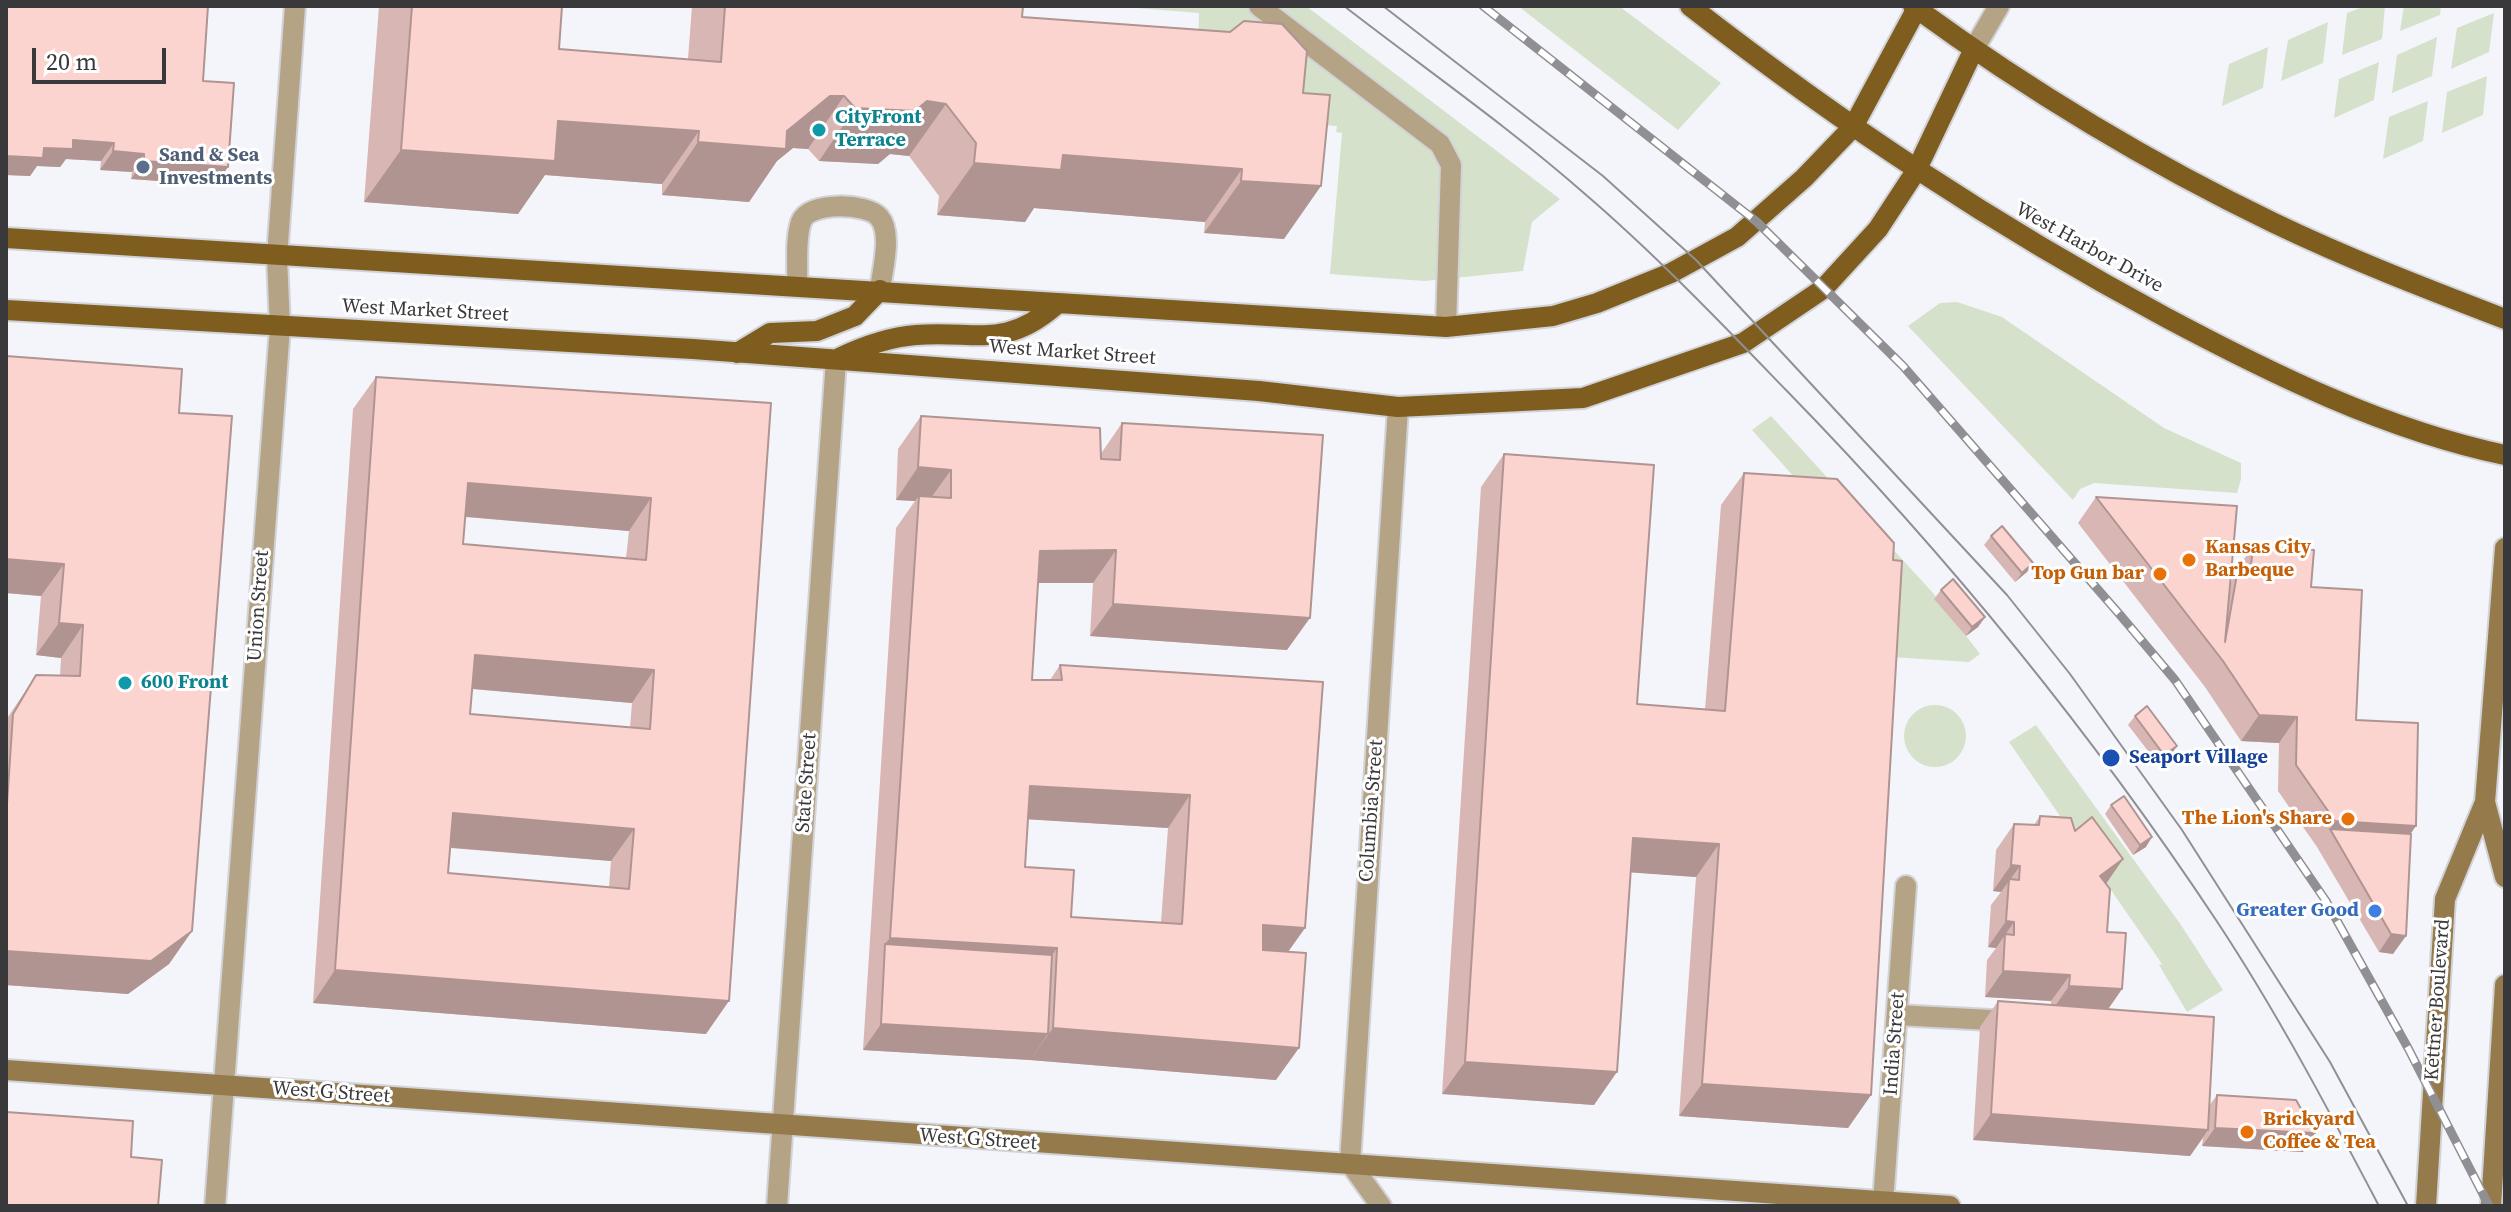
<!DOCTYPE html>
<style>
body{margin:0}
#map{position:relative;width:2511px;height:1212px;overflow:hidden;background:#f4f5fb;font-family:"Source Serif 4",serif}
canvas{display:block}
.frame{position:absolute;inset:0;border:8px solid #39393b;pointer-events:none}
.scale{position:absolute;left:32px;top:48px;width:134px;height:36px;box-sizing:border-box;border:4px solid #39393b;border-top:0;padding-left:10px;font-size:24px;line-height:28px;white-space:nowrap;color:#39393b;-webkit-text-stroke:6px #fff;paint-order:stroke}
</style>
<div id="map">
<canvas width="2511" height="1212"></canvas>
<div class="frame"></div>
<div class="scale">20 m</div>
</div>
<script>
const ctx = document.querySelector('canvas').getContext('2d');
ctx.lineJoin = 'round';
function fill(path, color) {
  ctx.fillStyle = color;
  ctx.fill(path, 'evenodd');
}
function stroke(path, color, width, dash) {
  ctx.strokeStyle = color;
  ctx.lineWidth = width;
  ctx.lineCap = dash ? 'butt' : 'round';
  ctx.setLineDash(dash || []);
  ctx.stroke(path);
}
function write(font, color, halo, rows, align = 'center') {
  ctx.font = font + ' "Source Serif 4",serif';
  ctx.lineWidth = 6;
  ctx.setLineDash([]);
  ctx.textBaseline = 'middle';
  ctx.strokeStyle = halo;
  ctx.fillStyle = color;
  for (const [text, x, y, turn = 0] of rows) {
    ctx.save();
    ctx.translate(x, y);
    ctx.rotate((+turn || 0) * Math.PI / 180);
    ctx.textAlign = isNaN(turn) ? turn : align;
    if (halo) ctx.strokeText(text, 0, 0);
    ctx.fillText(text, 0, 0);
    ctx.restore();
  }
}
const green = new Path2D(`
 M 1306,6 L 1560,199 L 1532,222 L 1523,271 L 1424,281 L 1330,274 L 1342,133 L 1336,132 L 1337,126 L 1280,122 L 1198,48 L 1199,13 L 1124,7 Z
 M 1518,6 L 1619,6 L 1721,83 L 1678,130 Z
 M 2365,6 L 2385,6 L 2382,39 L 2342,55 L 2347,13 Z
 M 2404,6 L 2441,6 L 2440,15 L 2400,31 Z
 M 2494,13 L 2489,52 L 2451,69 L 2457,28 Z
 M 2328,22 L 2323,63 L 2281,81 L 2288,40 Z
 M 2437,37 L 2432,76 L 2392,93 L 2397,55 Z
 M 2268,47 L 2263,88 L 2222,106 L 2229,64 Z
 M 2379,62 L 2374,100 L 2334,118 L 2339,79 Z
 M 2487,76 L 2483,115 L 2442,133 L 2447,92 Z
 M 2428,101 L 2423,141 L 2383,159 L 2389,117 Z
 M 1957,302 L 2002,317 L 2164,428 L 2241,463 L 2241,479 L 2237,493 L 2094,483 L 2080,489 L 2073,500 L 1908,326 L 1940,303 Z
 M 1771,416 L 1933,593 L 1980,654 L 1969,662 L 1875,656 L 1879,593 L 1900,595 L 1752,430 Z
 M1904 736a31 31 0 1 1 62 0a31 31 0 1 1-62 0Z
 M 2036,725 L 2181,925 L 2223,990 L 2187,1012 L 2159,965 L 2162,964 L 2009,742 Z`);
const service = new Path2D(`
 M 1974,49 L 1999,6
 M 797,284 C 798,265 795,240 801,222 C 808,201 867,203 879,217 C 893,233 882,271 880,290
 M 1897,1015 L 2009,1021`);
const pedestrian = new Path2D(`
 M 1259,6 L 1440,144 L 1451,165 L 1446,327
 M 1350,1163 L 1381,1206`);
const minor = new Path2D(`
 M 1350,1163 L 1398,407
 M 1883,1202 L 1906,886`);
const tertiary = new Path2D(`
 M 215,1206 L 280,327 L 277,257 L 295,6
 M 777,1206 L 836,360`);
const secondary = new Path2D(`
 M 2485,802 L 2505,877
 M 6,1070 L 1950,1206
 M 2426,1206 L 2445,899 L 2485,802 L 2505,548
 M 2491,1206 L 2505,985`);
const primary = new Path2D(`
 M 1690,6 C 1843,125 1994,225 2165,317 C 2272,374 2386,430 2505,455
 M 1913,6 C 2027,89 2147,162 2274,223 C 2349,259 2427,289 2505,319
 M 6,238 L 1446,327 L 1553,316 L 1597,303 L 1671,273 L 1737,237 L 1804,178 L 1853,127 L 1917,8
 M 6,310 L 693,349 L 1259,391 L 1398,407 L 1583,398 L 1743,343 L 1823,289 L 1878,229 L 1916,171 L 1974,49
 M 737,353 L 770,333 L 817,331 L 855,316 L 880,290
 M 839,358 C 862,347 890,337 916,335 C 976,330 1004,350 1056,305`);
const tram = new Path2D(`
 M 1344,6 C 1424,68 1509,127 1585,194 C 1656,255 1721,323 1786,390 C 1945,553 2090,730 2216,920 C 2277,1012 2328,1109 2379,1206
 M 1383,6 L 1603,176 L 1696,260 L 2007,595 L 2070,674 L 2182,830 L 2330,1062 L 2408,1206`);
const rail = new Path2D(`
 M 1483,6 L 1757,222 L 1903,366 L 2121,616 L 2175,680 L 2326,901 L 2408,1048 L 2489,1206`);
const wall = new Path2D(`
 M 6,6 L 203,81 L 216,185 L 131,179 L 132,172 L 100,170 L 101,161 L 66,159 L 60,167 L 37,166 L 30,176 L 6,175 Z
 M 379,6 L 562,6 L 559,49 L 688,59 L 692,6 L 1023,6 L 1022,17 L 1230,32 L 1284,239 L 1204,233 L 1205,222 L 1034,208 L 1025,222 L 937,215 L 939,196 L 909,156 L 890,154 L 878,164 L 819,161 L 808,149 L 793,148 L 777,161 L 749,202 L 662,195 L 662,184 L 545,175 L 518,214 L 364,202 Z
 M 376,377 L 771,403 L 706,1034 L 313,1003 L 353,409 ZM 465,517 L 629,531 L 626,558 L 463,544 ZM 472,689 L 632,703 L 630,728 L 470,714 ZM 450,848 L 611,861 L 609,887 L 448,873 Z
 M 179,413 L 192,931 L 169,964 L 128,994 L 6,985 L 6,720 L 36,675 L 60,676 L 61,658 L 36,655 L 41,596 L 6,593 Z
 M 921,416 L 1100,455 L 1122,423 L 1287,650 L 1090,636 L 1093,583 L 1038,583 L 1032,680 L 1050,680 L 1060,665 L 1323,682 L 1305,928 L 1288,952 L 1276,1080 L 1030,1060 L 863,1050 L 896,528 L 915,501 L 896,500 L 898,449 ZM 1028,819 L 1168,828 L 1161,922 L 1071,917 L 1025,867 Z
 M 1504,454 L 1637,704 L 1705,710 L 1721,505 L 1744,473 L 1871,1095 L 1848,1128 L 1679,1116 L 1696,877 L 1631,872 L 1594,1105 L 1442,1094 L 1481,487 Z
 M 2096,497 L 2230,583 L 2234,577 L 2235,572 L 2253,546 L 2311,587 L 2356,720 L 2411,834 L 2393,954 L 2379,952 L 2317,847 L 2278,791 L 2279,743 L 2241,741 L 2205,687 L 2078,523 Z
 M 1991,536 L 2033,563 L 2027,572 L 2015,582 L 1984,545 Z
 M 1941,590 L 1985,617 L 1978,627 L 1966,636 L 1934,599 Z
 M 2135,716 L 2177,746 L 2170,756 L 2158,764 L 2128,725 Z
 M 2111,805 L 2146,847 L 2133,855 L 2105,814 Z
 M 2040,816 L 2075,831 L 2123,859 L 2106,884 L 2107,932 L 2122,989 L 2108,1009 L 2209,1106 L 2217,1095 L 2315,1133 L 2303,1152 L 2202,1146 L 2203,1138 L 2190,1156 L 1973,1140 L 1980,1027 L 1998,1001 L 2051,1005 L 2051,1001 L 1985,997 L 1987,960 L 1996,948 L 1988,947 L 1991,905 L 2001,892 L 1993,891 L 1996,850 L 2014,824 L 2034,825 Z`);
const shadedWall = new Path2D(`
 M 830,96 L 844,96 L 808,149 L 793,148 L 777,161 L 749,202 L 662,195 L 698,142 L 787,131 Z
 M 927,101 L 946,104 L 909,156 L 890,154 L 878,164 L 819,161 L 855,108 Z
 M 558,121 L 699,131 L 662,184 L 545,175 L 518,214 L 364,202 L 401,150 Z
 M 73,140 L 114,143 L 101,161 L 66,159 L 60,167 L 37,166 L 30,176 L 6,175 L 6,156 Z
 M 113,151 L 144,154 L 132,172 L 100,170 Z
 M 1063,155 L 1242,169 L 1205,222 L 1034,208 L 1025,222 L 937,215 L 974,163 Z
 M 144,161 L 228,167 L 216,185 L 131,179 Z
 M 1241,181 L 1321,186 L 1284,239 L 1204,233 Z
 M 918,467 L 951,470 L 928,502 L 919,496 L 915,501 L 896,500 Z
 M 468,483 L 651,498 L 629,531 L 446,515 Z
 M 1116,550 L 1093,583 L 1018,583 L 1040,551 Z
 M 6,559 L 64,564 L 41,596 L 6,593 Z
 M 2033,563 L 2027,572 L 2015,582 L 2022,573 Z
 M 1113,604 L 1310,618 L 1287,650 L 1090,636 Z
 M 1985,617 L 1978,627 L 1966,636 L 1972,627 Z
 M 59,623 L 83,625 L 61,658 L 36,655 Z
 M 475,655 L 654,670 L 632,703 L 452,687 Z
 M 2259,715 L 2297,717 L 2279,743 L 2241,741 Z
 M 2177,746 L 2170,756 L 2158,764 L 2164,755 Z
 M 1030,786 L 1190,795 L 1168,828 L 1007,818 Z
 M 453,813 L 634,829 L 611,861 L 431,846 Z
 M 2335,821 L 2416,826 L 2398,852 L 2330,829 Z
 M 2152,837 L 2146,847 L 2133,855 L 2140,845 Z
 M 1633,838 L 1719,844 L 1696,877 L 1610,871 Z
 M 2123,859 L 2105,885 L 2100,876 Z
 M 2011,865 L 2020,866 L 2001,892 L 1993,891 Z
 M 2006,921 L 2014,922 L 1996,948 L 1988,947 Z
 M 1263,925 L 1305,928 L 1282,960 L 1240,957 Z
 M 192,931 L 169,964 L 128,994 L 6,985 L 6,951 Z
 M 2391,934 L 2406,936 L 2393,954 L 2379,952 Z
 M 890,938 L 1057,948 L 1034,981 L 885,944 Z
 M 335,970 L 729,1001 L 706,1034 L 313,1003 Z
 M 2003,971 L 2070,975 L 2051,1001 L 1985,997 Z
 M 2069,986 L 2122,989 L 2104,1015 L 2051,1012 Z
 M 881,1024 L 1048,1034 L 1030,1060 L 863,1050 Z
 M 1053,1028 L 1299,1048 L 1276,1080 L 1030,1060 Z
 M 1465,1062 L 1617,1072 L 1594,1105 L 1442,1094 Z
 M 1702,1084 L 1871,1095 L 1848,1128 L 1679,1116 Z
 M 1991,1114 L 2208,1130 L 2190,1156 L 1973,1140 Z
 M 2215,1128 L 2315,1133 L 2303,1152 L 2202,1146 Z`);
const building = new Path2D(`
 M 6,6 L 208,6 L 203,81 L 234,83 L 228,167 L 144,161 L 144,154 L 113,151 L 114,143 L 73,140 L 73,149 L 44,148 L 43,158 L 6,156 Z
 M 412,6 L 562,6 L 559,49 L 721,62 L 725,6 L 1023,6 L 1022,17 L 1230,32 L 1244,21 L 1282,24 L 1307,51 L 1303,93 L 1330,95 L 1321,186 L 1241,181 L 1242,169 L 1063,155 L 1061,170 L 974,163 L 976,143 L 946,104 L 927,101 L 915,111 L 855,108 L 844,96 L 830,96 L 787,131 L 786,149 L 698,142 L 699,131 L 558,121 L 555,161 L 401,150 Z
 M 6,356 L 182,369 L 179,413 L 232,416 L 192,931 L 151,961 L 6,951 L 6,819 L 13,714 L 36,675 L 80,676 L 83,625 L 59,623 L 64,564 L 6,559 Z
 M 376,377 L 771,403 L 729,1001 L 335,970 ZM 468,483 L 651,498 L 646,560 L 463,544 ZM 475,655 L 654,670 L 650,729 L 470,714 ZM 453,813 L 634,829 L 629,889 L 448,873 Z
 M 921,416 L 1100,428 L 1101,459 L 1120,460 L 1122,423 L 1323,435 L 1310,618 L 1113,604 L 1116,550 L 1040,551 L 1032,680 L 1062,680 L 1060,665 L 1323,682 L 1305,928 L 1263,925 L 1263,950 L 1306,953 L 1299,1048 L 1053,1028 L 1057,948 L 890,938 L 919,496 L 951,498 L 951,470 L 918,467 ZM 1030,786 L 1190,795 L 1182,924 L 1071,917 L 1074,870 L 1025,867 Z
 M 1504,454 L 1654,465 L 1637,704 L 1725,711 L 1744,473 L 1837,479 L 1894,543 L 1893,560 L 1902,561 L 1871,1095 L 1702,1084 L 1719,844 L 1633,838 L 1617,1072 L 1465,1062 Z
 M 2096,497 L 2237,506 L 2225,642 L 2237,574 L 2250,575 L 2253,546 L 2314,550 L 2311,587 L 2362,590 L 2356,720 L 2418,723 L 2416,826 L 2335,821 L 2296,765 L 2297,717 L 2259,715 L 2223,661 Z
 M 2002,526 L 2033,563 L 2022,573 L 1991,536 Z
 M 1953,579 L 1985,617 L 1972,627 L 1941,590 Z
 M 2147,706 L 2177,746 L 2164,755 L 2135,716 Z
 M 2124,796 L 2152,837 L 2140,845 L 2111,805 Z
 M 2040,816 L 2071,818 L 2075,831 L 2092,817 L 2123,859 L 2100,876 L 2110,889 L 2107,932 L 2126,933 L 2122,989 L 2069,986 L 2070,975 L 2003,971 L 2005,934 L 2014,935 L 2014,922 L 2006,921 L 2009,879 L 2019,880 L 2020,866 L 2011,865 L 2014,824 L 2039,825 Z
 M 2330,829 L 2411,834 L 2406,936 L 2391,934 Z
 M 885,944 L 1052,955 L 1048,1034 L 881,1024 Z
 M 1998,1001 L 2214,1017 L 2208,1130 L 1991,1114 Z
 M 2217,1095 L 2296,1100 L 2315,1133 L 2215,1128 Z
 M 6,1112 L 133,1121 L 131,1157 L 162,1160 L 158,1206 L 6,1206 Z`);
const markers = [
 [819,130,8,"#0f9aa8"],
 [143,167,8,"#5c6f8a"],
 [2189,560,8,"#e8710a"],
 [2160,574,8,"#e8710a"],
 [125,683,8,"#0f9aa8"],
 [2111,758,10,"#1a4fb4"],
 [2348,819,8,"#e8710a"],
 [2375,911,8,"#3f7fe0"],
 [2247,1132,8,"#e8710a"]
];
const cultureNames = [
 ["CityFront",835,118],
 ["Terrace",835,141],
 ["600 Front",141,683]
];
const serviceNames = [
 ["Sand & Sea",159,156],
 ["Investments",159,179]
];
const streetNames = [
 ["West Harbor Drive",2089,248,29],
 ["West Market Street",425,311,3],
 ["West Market Street",1072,353,4],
 ["Union Street",259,606,-86],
 ["State Street",807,783,-86],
 ["Columbia Street",1372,811,-86],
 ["Kettner Boulevard",2438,1000,-86],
 ["India Street",1895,1044,-86],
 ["West G Street",331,1093,4],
 ["West G Street",978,1140,4]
];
const foodNames = [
 ["Kansas City",2205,548],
 ["Barbeque",2205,571],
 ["Top Gun bar",2144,574,"right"],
 ["The Lion's Share",2332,819,"right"],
 ["Brickyard",2263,1120],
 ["Coffee & Tea",2263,1143]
];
const transitNames = [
 ["Seaport Village",2129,758]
];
const shopNames = [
 ["Greater Good",2359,911]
];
fill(green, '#d5e1cb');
stroke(service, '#d2d3d8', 24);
stroke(pedestrian, '#d2d3d8', 24);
stroke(minor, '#d2d3d8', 24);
stroke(tertiary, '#d2d3d8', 24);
stroke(secondary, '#d2d3d8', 24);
stroke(primary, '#d2d3d8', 24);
stroke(service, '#b5a385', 20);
stroke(pedestrian, '#b5a385', 20);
stroke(minor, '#b5a385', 20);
stroke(tertiary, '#b5a385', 20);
stroke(secondary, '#957a4c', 20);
stroke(primary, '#7e5d1e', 20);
stroke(tram, '#909094', 2);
stroke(rail, '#909094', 9);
stroke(rail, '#fff', 6, [18]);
fill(wall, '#d8b6b3');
fill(shadedWall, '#b09492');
fill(building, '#fbd4d0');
stroke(building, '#b09492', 2);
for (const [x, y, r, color] of markers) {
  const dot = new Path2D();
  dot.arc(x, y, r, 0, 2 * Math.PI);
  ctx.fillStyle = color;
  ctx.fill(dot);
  stroke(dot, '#fff', 3);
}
write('bold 20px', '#0d838f', '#fff', cultureNames, 'left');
write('bold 20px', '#4e5e75', '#fff', serviceNames, 'left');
write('20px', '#39393b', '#fff', streetNames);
write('bold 20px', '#c56008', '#fff', foodNames, 'left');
write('bold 20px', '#164399', '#fff', transitNames, 'left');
write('bold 20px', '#366cbe', '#fff', shopNames, 'right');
</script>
